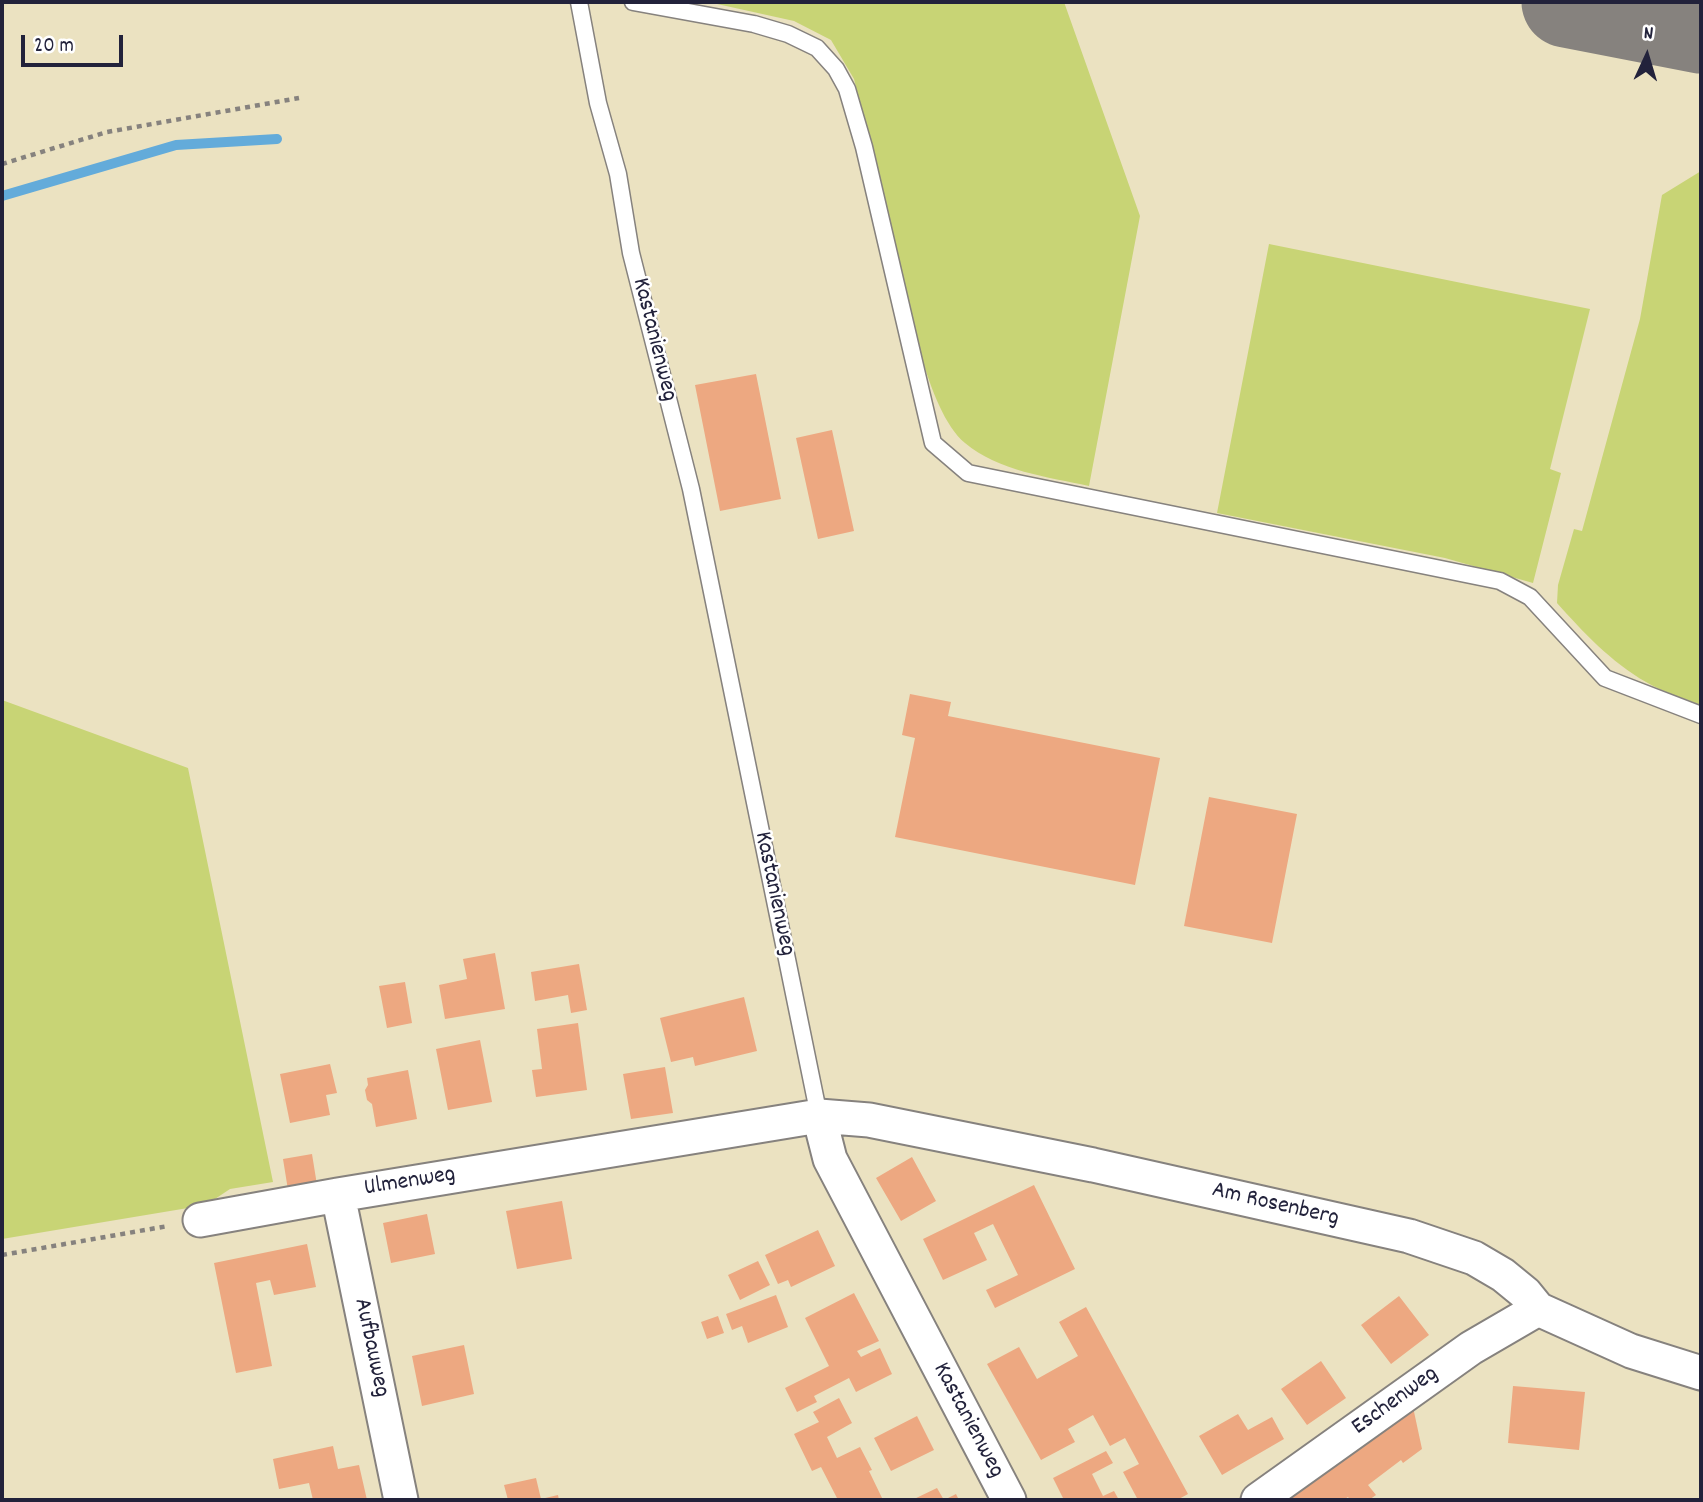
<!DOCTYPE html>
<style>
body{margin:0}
#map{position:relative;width:1703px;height:1502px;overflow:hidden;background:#ebe2c1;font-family:Dekko,sans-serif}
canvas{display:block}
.frame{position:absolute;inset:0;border:4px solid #22223b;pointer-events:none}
.north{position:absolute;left:1612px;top:21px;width:70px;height:70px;-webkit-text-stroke:5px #fff;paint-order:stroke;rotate:4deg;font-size:19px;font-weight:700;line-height:28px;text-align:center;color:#22223b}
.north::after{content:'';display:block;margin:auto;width:24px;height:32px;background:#22223b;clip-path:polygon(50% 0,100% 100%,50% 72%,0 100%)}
.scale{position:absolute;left:21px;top:35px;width:102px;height:32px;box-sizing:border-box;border:4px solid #22223b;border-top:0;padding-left:9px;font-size:21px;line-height:24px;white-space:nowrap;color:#22223b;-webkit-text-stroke:5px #fff;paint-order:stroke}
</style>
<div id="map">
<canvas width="1703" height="1502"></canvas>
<div class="frame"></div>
<div class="north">N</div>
<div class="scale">20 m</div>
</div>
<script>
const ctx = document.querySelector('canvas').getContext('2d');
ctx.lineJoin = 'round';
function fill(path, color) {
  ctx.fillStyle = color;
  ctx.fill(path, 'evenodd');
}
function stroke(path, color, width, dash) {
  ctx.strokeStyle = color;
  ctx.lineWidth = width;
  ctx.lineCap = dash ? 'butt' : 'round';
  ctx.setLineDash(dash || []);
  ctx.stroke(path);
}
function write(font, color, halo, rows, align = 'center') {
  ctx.font = font + ' Dekko,sans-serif';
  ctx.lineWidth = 5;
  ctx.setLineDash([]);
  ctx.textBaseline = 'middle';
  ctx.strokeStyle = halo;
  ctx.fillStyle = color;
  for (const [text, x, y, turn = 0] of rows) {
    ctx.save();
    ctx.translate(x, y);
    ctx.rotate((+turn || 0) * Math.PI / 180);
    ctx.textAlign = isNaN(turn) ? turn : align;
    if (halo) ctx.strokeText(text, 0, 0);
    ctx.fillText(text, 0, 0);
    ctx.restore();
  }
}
const green = new Path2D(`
 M 708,2 L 1064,2 L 1140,216 L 1089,486 C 1048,477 998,471 965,443 C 926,410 908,299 896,250 C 882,193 868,136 854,79 L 831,40 L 794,21 Z
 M 1701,171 L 1701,705 C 1683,698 1662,692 1646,682 C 1611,662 1583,632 1557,603 L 1558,585 L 1574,529 L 1582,531 L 1640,319 L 1662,195 Z
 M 1269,244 L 1590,309 L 1550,469 L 1561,473 L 1533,583 L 1445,558 L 1217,513 Z
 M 2,700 L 188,768 L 273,1182 L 230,1189 L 206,1205 L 2,1239 Z`);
const stream = new Path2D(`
 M 2,196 L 176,145 L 277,139`);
const taxiway = new Path2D(`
 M 1567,2 L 1701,28`);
const building = new Path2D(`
 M 756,374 L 781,499 L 720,511 L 695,385 Z
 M 832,430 L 854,531 L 818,539 L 796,438 Z
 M 910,694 L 951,702 L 948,716 L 1160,758 L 1135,885 L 895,837 L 915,738 L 902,735 Z
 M 1209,797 L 1297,814 L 1272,943 L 1184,926 Z
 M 495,953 L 505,1009 L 445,1019 L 439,985 L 467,979 L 463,959 Z
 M 579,964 L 587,1010 L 571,1013 L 568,995 L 535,1001 L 531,972 Z
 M 405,982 L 412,1023 L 387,1028 L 379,986 Z
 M 744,997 L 757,1051 L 695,1066 L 693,1057 L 671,1062 L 660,1018 Z
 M 578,1023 L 587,1090 L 536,1097 L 532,1070 L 542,1069 L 537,1029 Z
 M 480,1040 L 492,1102 L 448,1110 L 436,1049 Z
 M 330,1064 L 337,1093 L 326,1095 L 330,1115 L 290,1123 L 280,1074 Z
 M 665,1067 L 673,1113 L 631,1119 L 623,1074 Z
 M 408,1070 L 417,1119 L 376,1127 L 372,1104 L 367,1100 L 365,1090 L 368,1085 L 367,1078 Z
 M 312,1154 L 317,1185 L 288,1190 L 283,1159 Z
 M 912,1157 L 936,1201 L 901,1221 L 876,1178 Z
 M 1034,1185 L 1075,1269 L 995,1308 L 986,1290 L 1018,1275 L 993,1224 L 974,1233 L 987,1260 L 943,1280 L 923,1239 Z
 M 562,1201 L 572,1259 L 517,1269 L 506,1211 Z
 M 427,1214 L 435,1254 L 391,1263 L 383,1223 Z
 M 818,1230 L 835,1266 L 791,1287 L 788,1280 L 778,1284 L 765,1255 Z
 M 307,1244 L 316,1287 L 274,1295 L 270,1280 L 256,1283 L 272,1366 L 236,1373 L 214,1263 Z
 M 758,1261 L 770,1285 L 740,1300 L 728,1275 Z
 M 854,1293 L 879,1341 L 857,1351 L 861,1357 L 880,1348 L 892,1374 L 856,1392 L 849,1378 L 814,1396 L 817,1402 L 797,1412 L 785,1388 L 829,1366 L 805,1318 Z
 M 776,1295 L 788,1327 L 748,1343 L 742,1326 L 732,1330 L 726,1314 Z
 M 1399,1296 L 1429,1335 L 1391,1364 L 1361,1325 Z
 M 1086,1307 L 1188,1494 L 1177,1500 L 1138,1500 L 1123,1472 L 1139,1464 L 1125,1438 L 1110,1446 L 1093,1415 L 1068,1429 L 1075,1442 L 1041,1460 L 987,1364 L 1019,1347 L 1037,1379 L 1078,1356 L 1059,1322 Z
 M 718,1316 L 724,1333 L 707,1339 L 701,1322 Z
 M 464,1345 L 474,1394 L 422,1406 L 412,1356 Z
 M 1321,1361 L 1346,1398 L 1307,1425 L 1281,1389 Z
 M 1513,1386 L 1585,1392 L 1579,1450 L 1508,1443 Z
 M 839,1398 L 852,1423 L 827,1437 L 837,1458 L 860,1447 L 872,1470 L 869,1471 L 883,1500 L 838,1500 L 821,1467 L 812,1471 L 794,1434 L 819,1422 L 813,1412 Z
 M 1413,1407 L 1422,1449 L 1403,1463 L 1401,1460 L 1368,1485 L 1376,1495 L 1369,1500 L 1350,1500 L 1348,1497 L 1343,1500 L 1293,1500 L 1292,1498 Z
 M 1238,1414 L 1248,1430 L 1272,1417 L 1284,1439 L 1222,1475 L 1199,1436 Z
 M 917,1416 L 934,1450 L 891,1471 L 874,1438 Z
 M 333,1446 L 338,1469 L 359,1465 L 367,1500 L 313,1500 L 309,1483 L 279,1489 L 273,1459 Z
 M 1106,1451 L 1113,1463 L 1092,1474 L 1103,1496 L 1114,1491 L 1119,1500 L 1064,1500 L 1053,1478 Z
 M 536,1478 L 541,1499 L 558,1495 L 559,1500 L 508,1500 L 504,1485 Z
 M 937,1488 L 944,1500 L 956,1494 L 959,1500 L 912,1500 Z`);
const path = new Path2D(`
 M 2,164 L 107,132 L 299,98
 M 2,1255 L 168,1226`);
const service = new Path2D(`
 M 579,2 L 598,103 L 618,174 L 631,253 L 691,489 L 819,1116
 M 633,2 L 754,24 L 788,34 L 817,48 L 836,69 L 847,89 L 864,147 L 933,443 L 968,473 L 1500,581 L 1530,597 L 1605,678 L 1701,715`);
const minor = new Path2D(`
 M 819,1116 L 830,1159 L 1009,1500
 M 338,1195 L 401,1500
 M 200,1220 L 338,1195 L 819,1116 L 869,1120 L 1093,1165 L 1409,1236 L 1474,1258 L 1503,1275 L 1525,1293 L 1538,1309 L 1631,1351 L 1701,1373
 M 1258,1500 L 1471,1348 L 1538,1309`);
const streetNames = [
 ["Kastanienweg",653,340,76],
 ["Kastanienweg",773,894,78],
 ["Ulmenweg",410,1183,-9],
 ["Am Rosenberg",1275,1206,13],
 ["Aufbauweg",370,1348,78],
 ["Eschenweg",1396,1402,-36],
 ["Kastanienweg",967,1421,62]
];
fill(green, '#c8d475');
stroke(stream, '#63abda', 10);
stroke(taxiway, '#86827e', 91);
fill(building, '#eda881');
stroke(service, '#86827e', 19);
stroke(minor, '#86827e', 37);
stroke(path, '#86827e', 4.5, [5, 5]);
stroke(service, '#fff', 16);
stroke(minor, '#fff', 33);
write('24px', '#22223b', '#fff', streetNames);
</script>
